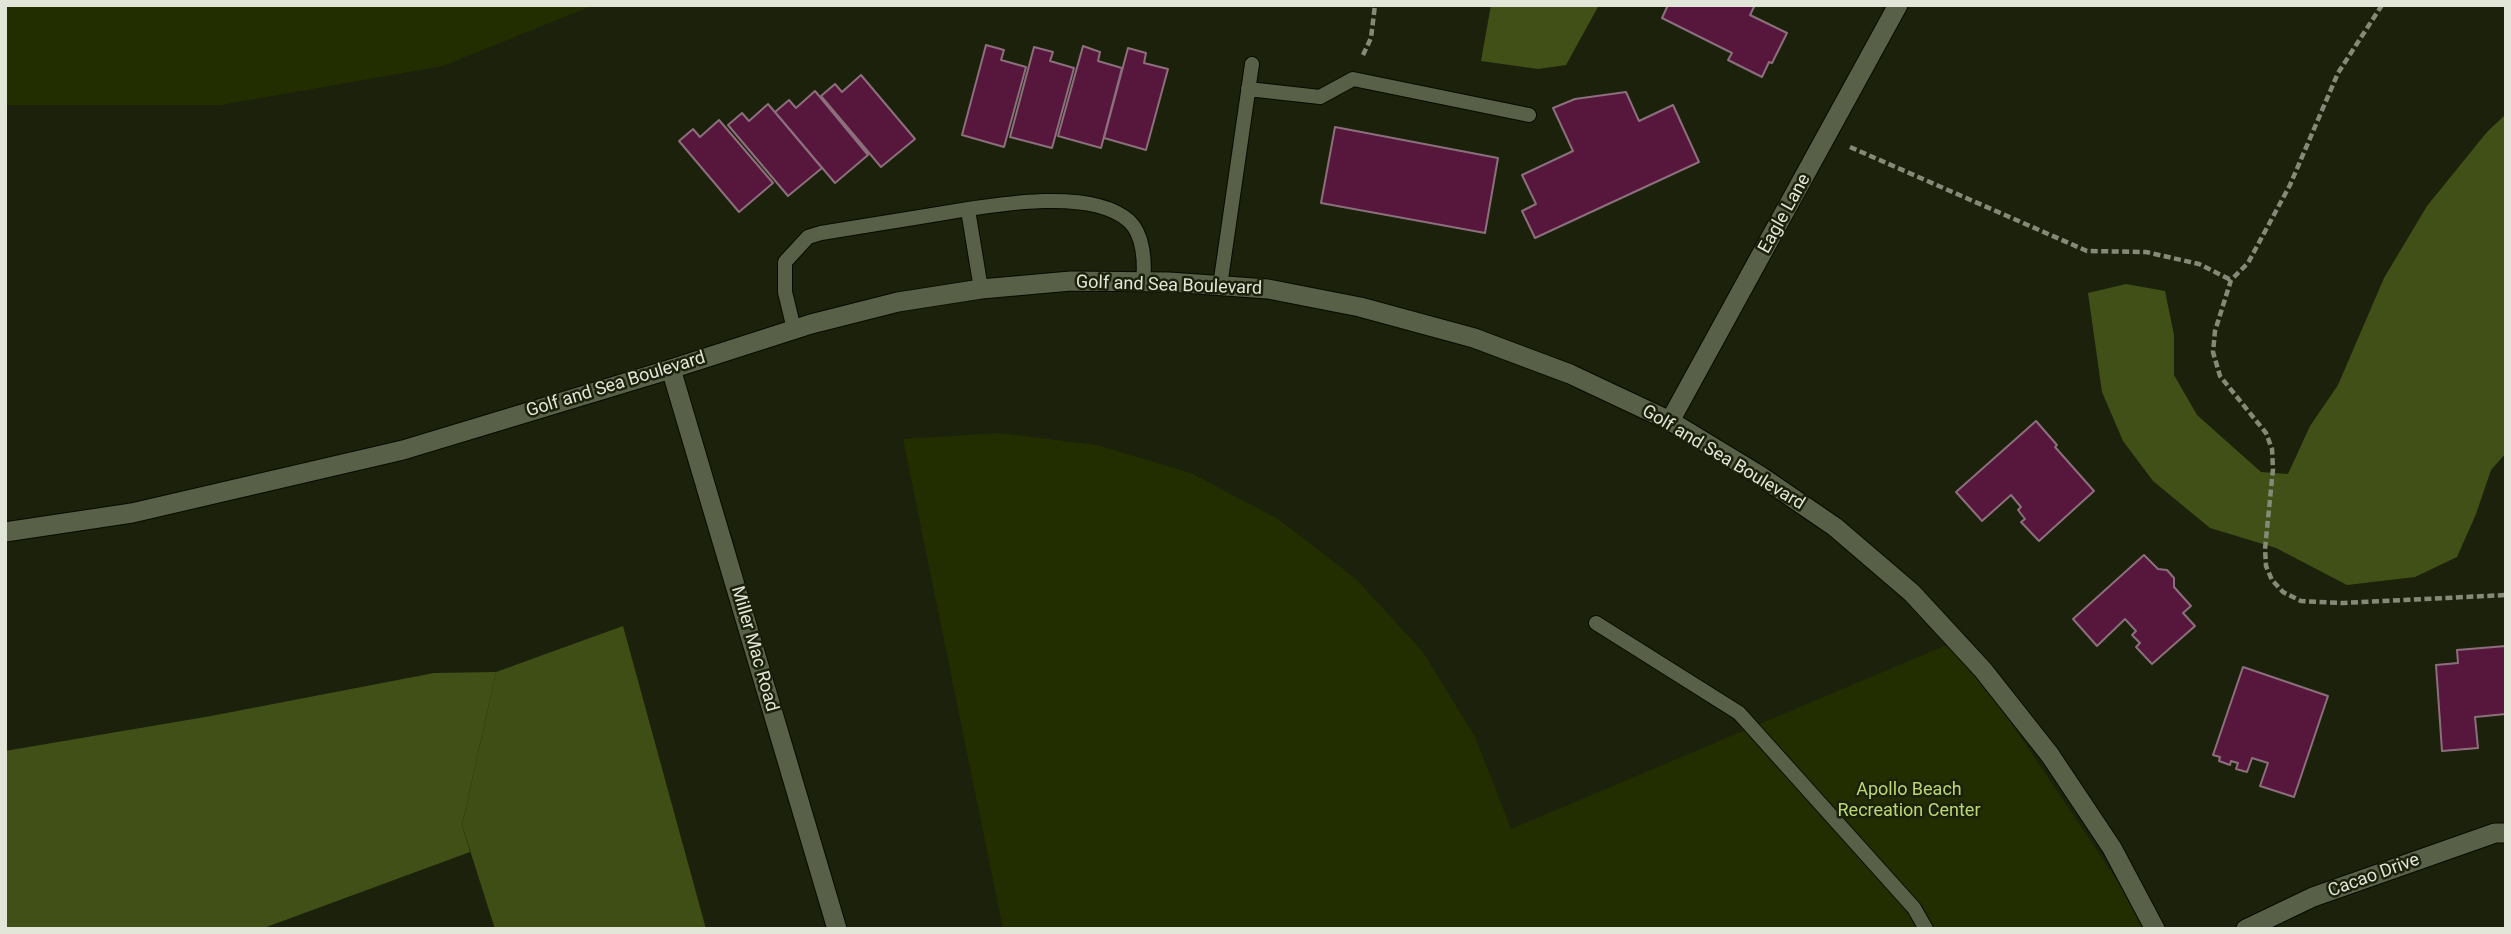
<!DOCTYPE html>
<style>
body{margin:0}
#map{position:relative;width:2511px;height:934px;overflow:hidden;background:#1b210b;font-family:Roboto,sans-serif}
canvas{display:block}
.frame{position:absolute;inset:0;border:7px solid #e1e6d8;pointer-events:none}
</style>
<div id="map">
<canvas width="2511" height="934"></canvas>
<div class="frame"></div>
</div>
<script>
const ctx = document.querySelector('canvas').getContext('2d');
ctx.lineJoin = 'round';
function fill(path, color) {
  ctx.fillStyle = color;
  ctx.fill(path, 'evenodd');
}
function stroke(path, color, width, dash) {
  ctx.strokeStyle = color;
  ctx.lineWidth = width;
  ctx.lineCap = dash ? 'butt' : 'round';
  ctx.setLineDash(dash || []);
  ctx.stroke(path);
}
function write(font, color, halo, rows, align = 'center') {
  ctx.font = font + ' Roboto,sans-serif';
  ctx.lineWidth = 5;
  ctx.setLineDash([]);
  ctx.textBaseline = 'middle';
  ctx.strokeStyle = halo;
  ctx.fillStyle = color;
  for (const [text, x, y, turn = 0] of rows) {
    ctx.save();
    ctx.translate(x, y);
    ctx.rotate((+turn || 0) * Math.PI / 180);
    ctx.textAlign = isNaN(turn) ? turn : align;
    if (halo) ctx.strokeText(text, 0, 0);
    ctx.fillText(text, 0, 0);
    ctx.restore();
  }
}
const green = new Path2D(`
 M 5,5 L 594,5 L 443,66 L 221,105 L 5,105 Z
 M 1000,433 L 1097,445 L 1191,473 L 1278,519 L 1356,579 L 1423,652 L 1475,737 L 1511,829 L 1956,641 L 2150,929 L 1003,929 L 903,439 Z`);
const forest = new Path2D(`
 M 623,626 L 706,929 L 495,929 L 462,825 L 496,672 Z`);
const water = new Path2D(`
 M 1491,5 L 1599,5 L 1566,65 L 1538,69 L 1481,61 Z
 M 2506,114 L 2506,453 L 2491,470 L 2476,514 L 2457,557 L 2415,577 L 2347,585 L 2276,548 L 2210,528 L 2153,481 L 2123,441 L 2102,392 L 2088,293 L 2126,284 L 2165,291 L 2174,335 L 2174,375 L 2197,415 L 2261,472 L 2288,474 L 2310,426 L 2338,385 L 2384,278 L 2427,206 L 2487,132 Z
 M 496,672 L 462,825 L 470,852 L 261,929 L 5,929 L 5,751 L 211,716 L 434,673 Z`);
const building = new Path2D(`
 M 1668,5 L 1755,5 L 1750,15 L 1787,33 L 1772,63 L 1769,62 L 1762,77 L 1728,60 L 1732,53 L 1662,18 Z
 M 986,45 L 1004,50 L 1001,60 L 1026,67 L 1004,147 L 962,135 Z
 M 1083,46 L 1100,52 L 1098,61 L 1122,68 L 1101,148 L 1058,136 Z
 M 1034,47 L 1053,52 L 1050,61 L 1074,68 L 1052,148 L 1010,137 Z
 M 1128,48 L 1146,53 L 1144,63 L 1168,69 L 1146,150 L 1104,138 Z
 M 861,75 L 915,139 L 881,167 L 821,96 L 835,84 L 842,92 Z
 M 815,91 L 868,155 L 835,183 L 775,112 L 789,100 L 796,108 Z
 M 1626,92 L 1639,121 L 1673,105 L 1699,162 L 1535,238 L 1522,211 L 1536,204 L 1522,175 L 1573,151 L 1553,108 L 1575,99 Z
 M 768,104 L 822,168 L 788,196 L 728,125 L 742,113 L 749,121 Z
 M 719,120 L 773,183 L 739,212 L 679,141 L 693,129 L 700,137 Z
 M 1335,127 L 1498,158 L 1485,233 L 1321,203 Z
 M 2036,421 L 2057,445 L 2055,447 L 2094,491 L 2039,541 L 2021,522 L 2025,519 L 2018,510 L 2021,507 L 2011,495 L 1982,521 L 1956,492 Z
 M 2144,555 L 2158,569 L 2167,570 L 2174,578 L 2174,587 L 2191,606 L 2183,613 L 2195,626 L 2152,664 L 2136,647 L 2140,643 L 2132,635 L 2136,631 L 2125,619 L 2097,646 L 2073,619 Z
 M 2506,646 L 2506,714 L 2475,717 L 2478,748 L 2442,751 L 2436,665 L 2458,663 L 2457,650 Z
 M 2243,667 L 2328,696 L 2294,797 L 2260,786 L 2268,763 L 2252,758 L 2247,772 L 2236,769 L 2238,763 L 2231,761 L 2230,765 L 2219,761 L 2220,757 L 2213,755 Z`);
const path = new Path2D(`
 M 2382,5 L 2338,73 L 2290,185 L 2248,263 L 2231,280 L 2215,331 L 2213,352 L 2220,376 L 2266,433 L 2272,449 L 2273,469 L 2265,549 L 2266,566 L 2272,580 L 2283,592 L 2301,601 L 2343,603 L 2506,595
 M 1363,55 L 1371,38 L 1375,5
 M 1850,147 L 2087,251 L 2146,252 L 2199,264 L 2231,280`);
const service = new Path2D(`
 M 1248,89 L 1320,97 L 1353,79 L 1529,115
 M 968,210 L 981,289
 M 1220,286 L 1252,64
 M 794,329 L 785,292 L 785,262 L 808,237 L 821,233 C 856,227 891,222 926,216 C 977,208 1088,184 1129,221 C 1144,235 1145,263 1143,282
 M 1596,623 L 1739,713 L 1914,908 L 1926,929`);
const minor = new Path2D(`
 M 1670,421 L 1898,5
 M 5,532 L 132,513 L 403,450 L 671,369 L 811,324 L 898,302 L 981,289 L 1071,281 L 1169,282 L 1268,289 L 1360,307 L 1474,338 L 1570,374 L 1670,421 L 1759,475 L 1835,527 L 1912,593 L 1983,670 L 2050,755 L 2112,848 L 2155,929
 M 2246,929 L 2313,897 L 2495,833 L 2506,833`);
const tertiary = new Path2D(`
 M 671,369 L 837,929`);
const streetNames = [
 ["Eagle Lane",1785,214,-61],
 ["Golf and Sea Boulevard",1169,286,2],
 ["Golf and Sea Boulevard",616,385,-17],
 ["Golf and Sea Boulevard",1723,458,31],
 ["Miller Mac Road",754,649,74],
 ["Cacao Drive",2374,876,-20]
];
const parkNames = [
 ["Apollo Beach",1909,790],
 ["Recreation Center",1909,811]
];
fill(green, '#222e00');
fill(forest, '#3f4e14');
fill(water, '#415017');
fill(building, '#57173c');
stroke(building, '#8b6f7c', 2);
stroke(service, '#060b00', 16);
stroke(minor, '#060b00', 21);
stroke(tertiary, '#060b00', 21);
stroke(path, '#848a78', 4.5, [7, 3.5]);
stroke(service, '#586048', 14);
stroke(minor, '#586048', 19);
stroke(tertiary, '#586048', 19);
write('18px', '#e1e6d8', '#1b210b', streetNames);
write('18px', '#bbd973', '#1b210b', parkNames);
</script>
